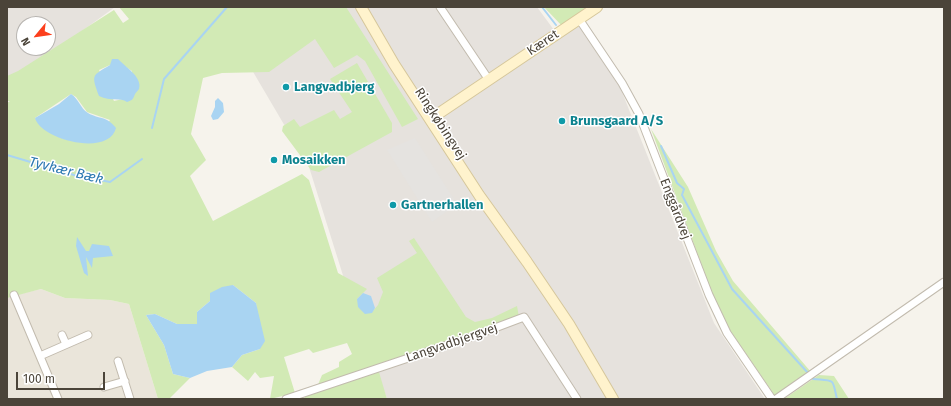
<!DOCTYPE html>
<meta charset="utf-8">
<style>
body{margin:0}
#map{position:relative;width:951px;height:406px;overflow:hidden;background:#f6f3ec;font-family:"Fira Sans",sans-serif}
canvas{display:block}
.frame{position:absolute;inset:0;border:8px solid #4b4439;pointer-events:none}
.north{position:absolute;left:16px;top:16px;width:40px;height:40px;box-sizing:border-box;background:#fff;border:1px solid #b7b4b0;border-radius:50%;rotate:241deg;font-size:11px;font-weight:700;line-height:16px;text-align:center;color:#4b4439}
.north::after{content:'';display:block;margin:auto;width:14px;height:18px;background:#fc3f1d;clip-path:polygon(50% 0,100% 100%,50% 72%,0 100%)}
.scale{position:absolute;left:16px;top:372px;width:89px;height:18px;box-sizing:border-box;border:2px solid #4b4439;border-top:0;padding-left:5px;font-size:12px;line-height:14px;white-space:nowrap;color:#4b4439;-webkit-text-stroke:3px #fff;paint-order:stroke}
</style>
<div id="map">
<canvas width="951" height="406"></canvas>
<div class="frame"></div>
<div class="north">N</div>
<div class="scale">100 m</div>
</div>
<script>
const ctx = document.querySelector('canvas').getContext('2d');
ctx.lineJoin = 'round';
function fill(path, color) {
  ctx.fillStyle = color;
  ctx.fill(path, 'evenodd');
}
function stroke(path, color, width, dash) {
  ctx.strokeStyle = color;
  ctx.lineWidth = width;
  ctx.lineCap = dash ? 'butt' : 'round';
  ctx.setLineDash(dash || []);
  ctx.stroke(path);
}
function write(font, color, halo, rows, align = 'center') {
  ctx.font = font + ' "Fira Sans",sans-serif';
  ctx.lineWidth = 3;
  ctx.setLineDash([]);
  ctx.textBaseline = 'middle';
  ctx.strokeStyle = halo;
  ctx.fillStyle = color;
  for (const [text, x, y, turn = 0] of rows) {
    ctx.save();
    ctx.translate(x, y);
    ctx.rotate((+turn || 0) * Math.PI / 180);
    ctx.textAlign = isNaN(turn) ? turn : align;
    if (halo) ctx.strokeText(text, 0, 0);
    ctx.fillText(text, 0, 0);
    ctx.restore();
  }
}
const residential = new Path2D(`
 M 41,289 L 65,298 L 110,300 L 129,304 L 158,399 L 7,399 L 7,297 Z`);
const industrial = new Path2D(`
 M 7,7 L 115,7 L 23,74 L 7,79 ZM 24,24 L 48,24 L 48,48 L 24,48 Z
 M 300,7 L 537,7 L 554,30 L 573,18 L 620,87 L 714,323 L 765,399 L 387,399 L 346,285 L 309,167 L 239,48 Z`);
const green = new Path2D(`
 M 119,7 L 346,7 L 418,119 L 402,127 L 365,61 L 357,55 L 334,68 L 315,39 L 269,72 L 222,73 L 203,78 L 191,134 L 206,160 L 190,176 L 213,221 L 302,174 L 309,180 L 338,273 L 367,289 L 357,299 L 372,312 L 378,305 L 383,292 L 377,278 L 417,253 L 409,241 L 414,238 L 466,317 L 475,322 L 492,318 L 517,306 L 519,317 L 472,335 L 467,334 L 420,352 L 317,387 L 322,375 L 339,367 L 339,362 L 352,354 L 347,343 L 313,353 L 309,349 L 284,357 L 295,393 L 270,399 L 274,376 L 260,378 L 255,372 L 248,381 L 232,367 L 242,355 L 260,349 L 256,303 L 233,285 L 210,301 L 197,312 L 198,324 L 177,324 L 155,314 L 146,315 L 164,345 L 173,374 L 190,378 L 169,399 L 158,399 L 129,304 L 110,300 L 65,298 L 41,289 L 7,298 L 7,103 L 10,101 L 7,101 L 7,76 L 18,71 L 114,10 L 123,23 L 129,19 ZM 110,65 L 124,66 L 132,71 L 123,99 L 114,101 L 99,70 ZM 71,94 L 76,97 L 87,112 L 110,120 L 94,143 C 69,142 51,138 35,118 Z
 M 544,7 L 585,7 L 585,8 L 563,27 Z
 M 357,63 L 392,123 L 392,132 L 319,172 L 311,170 L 282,131 L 283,126 L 294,119 L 300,127 L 334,110 L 340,119 L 352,112 L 330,79 Z
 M 651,129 L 688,187 L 716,251 L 733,281 L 811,372 L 775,396 L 731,332 L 712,293 Z
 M 379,372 L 387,399 L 305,399 L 304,395 Z
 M 819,375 L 834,376 L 849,399 L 784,399 Z`);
const parking = new Path2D(`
 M 415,138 L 457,204 L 432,222 L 387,150 Z`);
const water = new Path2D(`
 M 112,59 L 118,59 C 124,66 143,77 139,89 C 138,91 136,92 135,94 C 133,99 133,100 127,102 C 120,97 111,102 99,96 C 91,74 92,76 110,65 Z
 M 71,94 C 79,99 80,108 88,113 C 100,120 106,115 116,128 C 109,157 41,140 35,118 L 59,104 Z
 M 218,98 L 223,103 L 224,112 L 218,119 L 213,120 L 211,116 L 215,107 L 215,101 Z
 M 77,237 L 86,251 L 89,251 L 92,244 L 109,246 L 113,256 L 93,258 L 92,268 L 86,257 L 88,276 L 84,273 L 76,246 Z
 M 233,285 L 256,303 L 265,341 L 260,349 L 242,355 L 232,367 L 207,371 L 190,378 L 173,374 L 164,345 L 146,315 L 155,314 L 177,324 L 197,324 L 197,312 L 210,301 L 210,293 L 222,287 Z
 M 363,293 L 371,296 L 375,308 L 372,313 L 365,314 L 358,307 L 357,299 Z`);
const stream = new Path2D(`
 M 542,7 L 556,25
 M 152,128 L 164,79 L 227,7
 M 661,146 L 677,183 L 684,189 L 682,195 L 732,289 L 808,373
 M 7,155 L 74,175 L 110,182 L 142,159
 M 813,379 C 836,381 832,378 837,399`);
const street = new Path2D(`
 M 440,7 L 489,80
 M 579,19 L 622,83 L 639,114 L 709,295 L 727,333 L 772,399
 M 14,295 L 58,399
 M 62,335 L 66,344
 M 40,356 L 88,335
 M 118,361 L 130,399
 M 104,387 L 125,381
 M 286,399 L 471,337 L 524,317 L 577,399
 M 776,399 L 944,282`);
const secondary = new Path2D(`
 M 361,7 L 394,64 L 479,195 L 527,262 L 569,324 L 613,399
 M 435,116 L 597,7`);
const markers = [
 [286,87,4,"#0f9aa8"],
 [562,121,4,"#0f9aa8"],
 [274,160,4,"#0f9aa8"],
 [393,205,4,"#0f9aa8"]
];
const streetNames = [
 ["Kæret",543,43,-34],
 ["Ringkøbingvej",440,124,57],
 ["Enggårdvej",675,209,69],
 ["Langvadbjergvej",452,343,-19]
];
const cultureNames = [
 ["Langvadbjerg",294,87],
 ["Brunsgaard A/S",570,121],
 ["Mosaikken",282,160],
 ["Gartnerhallen",401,205]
];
const waterNames = [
 ["Tyvkær Bæk",66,171,14]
];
fill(residential, '#eae5da');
fill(industrial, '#e6e2dd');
fill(green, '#d2eab5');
fill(parking, '#e5e3e0');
fill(water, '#a9d4f2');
stroke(stream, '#a9d4f2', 2);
stroke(street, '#c2bbae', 9);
stroke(secondary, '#d6c79b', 12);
stroke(street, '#fff', 7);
stroke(secondary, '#fff3cd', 10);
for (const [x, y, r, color] of markers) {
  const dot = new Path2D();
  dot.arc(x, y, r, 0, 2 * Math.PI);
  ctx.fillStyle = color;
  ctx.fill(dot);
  stroke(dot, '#fff', 1.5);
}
write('13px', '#4b4439', '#fff', streetNames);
write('bold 13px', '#0d838f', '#fff', cultureNames, 'left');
write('italic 14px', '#2e7ab2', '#fff', waterNames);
</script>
